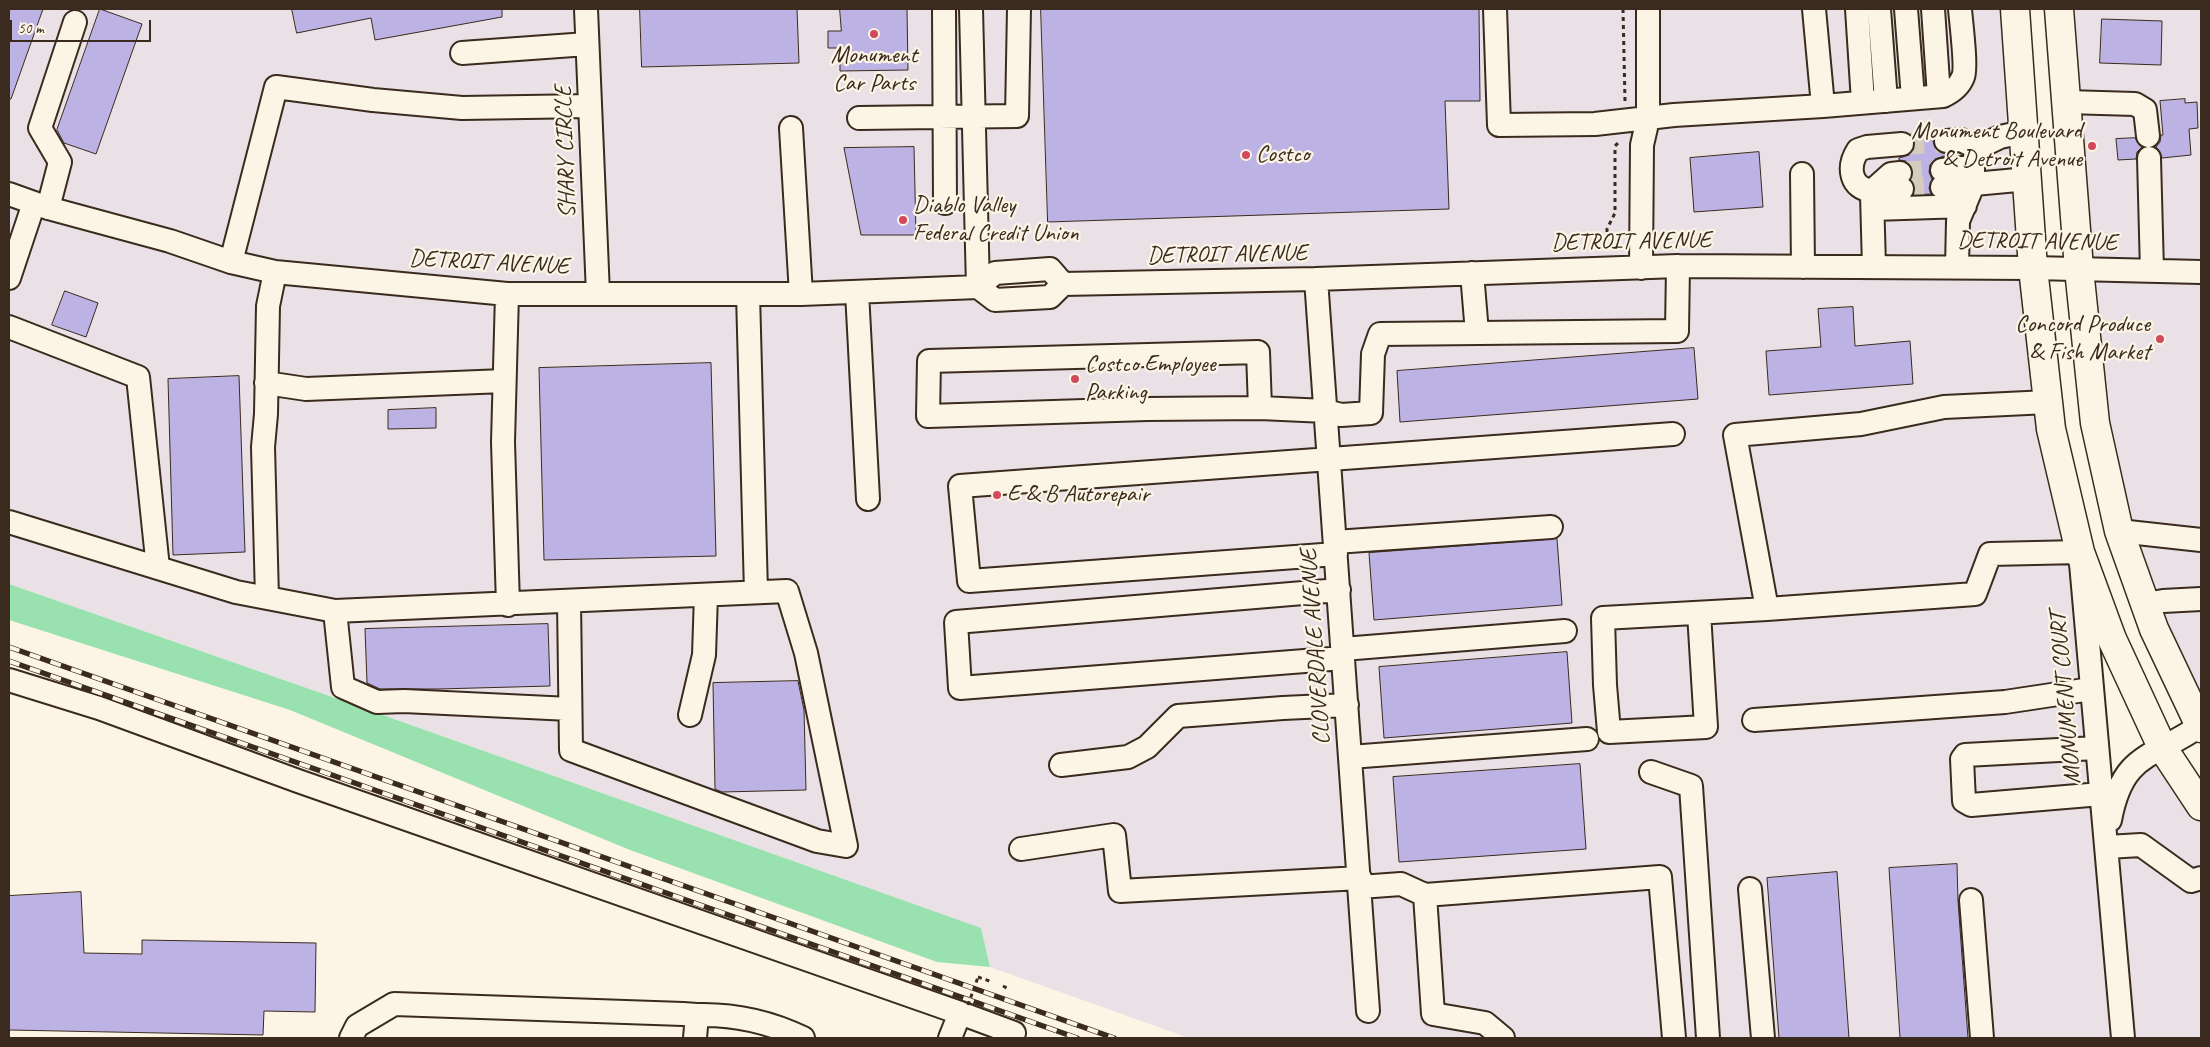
<!DOCTYPE html>
<style>
body{margin:0}
#map{position:relative;width:2210px;height:1047px;overflow:hidden;background:#fcf5e5;font-family:Caveat,sans-serif}
canvas{display:block}
.frame{position:absolute;inset:0;border:10px solid #3b2a1e;pointer-events:none}
.scale{position:absolute;left:10px;top:20px;width:141px;height:22px;box-sizing:border-box;border:2px solid #3b2a1e;border-top:0;padding-left:6px;font-size:15px;line-height:18px;white-space:nowrap;color:#3b2a1e;-webkit-text-stroke:4px #fcf5e5;paint-order:stroke}
</style>
<div id="map">
<canvas width="2210" height="1047"></canvas>
<div class="frame"></div>
<div class="scale">50 m</div>
</div>
<script>
const ctx = document.querySelector('canvas').getContext('2d');
ctx.lineJoin = 'round';
function fill(path, color) {
  ctx.fillStyle = color;
  ctx.fill(path, 'evenodd');
}
function stroke(path, color, width, dash) {
  ctx.strokeStyle = color;
  ctx.lineWidth = width;
  ctx.lineCap = dash ? 'butt' : 'round';
  ctx.setLineDash(dash || []);
  ctx.stroke(path);
}
function write(font, color, halo, rows, align = 'center') {
  ctx.font = font + ' Caveat,sans-serif';
  ctx.lineWidth = 4.5;
  ctx.setLineDash([]);
  ctx.textBaseline = 'middle';
  ctx.strokeStyle = halo;
  ctx.fillStyle = color;
  for (const [text, x, y, turn = 0] of rows) {
    ctx.save();
    ctx.translate(x, y);
    ctx.rotate((+turn || 0) * Math.PI / 180);
    ctx.textAlign = isNaN(turn) ? turn : align;
    if (halo) ctx.strokeText(text, 0, 0);
    ctx.fillText(text, 0, 0);
    ctx.restore();
  }
}
const built = new Path2D(`
 M 9,9 L 2016,9 L 2033,268 L 2114,799 L 2162,747 L 2201,806 L 2201,1038 L 1189,1038 L 990,967 L 980,928 L 321,693 L 9,584 ZM 1050,269 L 1050,297 L 979,287 Z
 M 2059,9 L 2201,9 L 2201,728 L 2119,531 Z`);
const green = new Path2D(`
 M 9,584 L 321,693 L 981,928 L 990,967 L 937,962 L 630,850 L 290,710 L 9,620 Z`);
const building = new Path2D(`
 M 9,9 L 43,9 L 11,99 L 9,99 Z
 M 100,9 L 142,24 L 96,154 L 64,143 L 57,130 Z
 M 292,9 L 502,9 L 502,17 L 375,40 L 371,18 L 297,33 Z
 M 640,9 L 797,9 L 799,63 L 642,67 Z
 M 840,9 L 907,9 L 908,70 L 840,71 L 840,48 L 828,48 L 828,31 L 841,31 Z
 M 1041,9 L 1479,9 L 1480,101 L 1445,101 L 1449,209 L 1048,222 Z
 M 2102,19 L 2162,21 L 2161,65 L 2100,63 Z
 M 2185,99 L 2185,103 L 2197,102 L 2198,128 L 2189,129 L 2191,155 L 2162,158 L 2160,152 L 2156,147 L 2160,142 L 2161,135 L 2163,135 L 2160,101 Z
 M 1937,132 L 1933,141 L 1935,148 L 1947,155 L 1935,159 L 1930,165 L 1929,172 L 1932,179 L 1929,188 L 1931,194 L 1914,195 L 1915,188 L 1911,180 L 1913,172 L 1911,166 L 1906,161 L 1899,160 L 1899,158 L 1909,155 L 1914,150 L 1915,142 L 1911,135 Z
 M 2135,138 L 2142,147 L 2137,152 L 2136,159 L 2118,160 L 2116,139 Z
 M 914,147 L 916,235 L 861,235 L 844,148 Z
 M 1759,152 L 1763,207 L 1694,212 L 1690,158 Z
 M 65,291 L 98,303 L 86,337 L 52,325 Z
 M 1853,307 L 1855,346 L 1910,341 L 1913,384 L 1769,395 L 1766,351 L 1821,347 L 1818,309 Z
 M 1694,348 L 1698,399 L 1400,422 L 1397,371 Z
 M 711,363 L 716,556 L 544,560 L 539,368 Z
 M 239,376 L 245,552 L 173,555 L 168,379 Z
 M 436,408 L 436,428 L 388,429 L 388,410 Z
 M 1557,539 L 1562,605 L 1374,620 L 1369,553 Z
 M 548,624 L 550,686 L 438,689 L 380,689 L 367,683 L 365,629 Z
 M 1567,652 L 1572,723 L 1384,738 L 1379,667 Z
 M 798,681 L 804,710 L 806,790 L 722,792 L 715,789 L 713,683 Z
 M 1580,764 L 1586,849 L 1399,862 L 1393,777 Z
 M 1957,864 L 1958,901 L 1968,1038 L 1900,1038 L 1889,868 Z
 M 1837,872 L 1849,1038 L 1779,1038 L 1767,878 Z
 M 81,892 L 84,953 L 142,954 L 142,940 L 316,943 L 315,1012 L 264,1011 L 263,1035 L 9,1030 L 9,896 Z`);
const minorTunnel = new Path2D(`
 M 1902,144 L 1946,141
 M 1900,173 L 1942,170
 M 1902,189 L 1942,187`);
const path = new Path2D(`
 M 1623,9 L 1625,101
 M 1607,248 L 1607,229 L 1615,213 L 1615,146 L 1618,143
 M 978,977 L 992,982
 M 1003,986 L 1009,989`);
const minor = new Path2D(`
 M 586,9 L 598,294
 M 944,9 L 945,203
 M 1495,9 L 1499,125 L 1595,124 L 1674,115 L 1823,106 L 1814,9
 M 1857,9 L 1863,102
 M 1879,9 L 1886,101
 M 1906,9 L 1913,98
 M 1933,9 L 1939,96
 M 462,53 L 587,44
 M 2067,102 L 2135,104 L 2145,110 L 2148,136
 M 1823,106 L 1943,96 C 1952,92 1959,87 1963,77 C 1967,68 1961,22 1960,9
 M 859,118 L 1017,116 L 1019,9
 M 791,128 L 801,294
 M 1946,141 L 1961,140 L 1977,148
 M 2149,158 L 2152,271
 M 1942,170 L 1973,167
 M 1802,174 L 1803,267
 M 1942,187 L 2028,179
 M 1902,189 C 1892,190 1883,192 1873,191 C 1850,189 1847,167 1858,150 L 1867,147 L 1902,144
 M 1872,191 L 1891,174 L 1900,173
 M 9,194 L 48,208 L 170,241 L 231,262 L 275,272 L 507,294 L 801,294 L 978,287 L 971,9
 M 1872,195 L 1874,267
 M 48,208 L 60,162 L 40,128 L 75,22
 M 1873,209 L 1965,206
 M 231,262 L 276,87 L 373,100 L 462,108 L 590,106
 M 1957,267 L 1958,221 L 1973,185 L 1973,167 L 1977,148 L 2000,137 L 2023,132
 M 1641,268 L 1642,145 L 1648,119 L 1648,9
 M 1472,273 L 1477,333
 M 9,278 L 34,203
 M 1316,279 L 1368,1011
 M 1063,284 L 1050,269 L 995,273 L 978,287 L 995,300 L 1050,297 L 1063,284 L 1316,279 L 1678,266 L 2033,268 L 2201,272
 M 857,292 L 868,499
 M 507,294 L 503,442 L 508,605
 M 748,294 L 756,592
 M 9,327 L 138,377 L 158,568
 M 266,383 L 306,389 L 504,381
 M 1260,408 L 1258,352 L 929,361 L 928,416 L 1147,409 L 1260,408 L 1326,411 L 1341,415 L 1371,413 L 1373,354 L 1380,334 L 1677,331 L 1678,266
 M 9,522 L 236,592 L 335,611 L 787,591 L 806,653 L 846,846 L 817,841 L 571,750 L 569,601
 M 2119,531 L 2201,540
 M 1335,542 L 1551,527
 M 1336,554 L 969,581 L 960,486 L 1673,434
 M 1339,590 L 956,622 L 960,688 L 1343,658
 M 267,598 L 263,447 L 266,414 L 268,306 L 275,272
 M 2145,604 L 2163,601 L 2201,599
 M 1767,609 L 1735,435 L 1861,424 L 1944,407 L 2048,402
 M 335,611 L 343,687 L 377,702 L 404,701 L 570,709
 M 1699,613 L 1706,727 L 1609,732 L 1605,685 L 1603,618 L 1767,609 L 1975,594 L 1990,554 L 2080,552 L 2123,1038
 M 1343,649 L 1565,631
 M 9,680 L 99,708 L 298,781 L 960,1013 L 950,1038
 M 690,715 L 704,655 L 706,595
 M 1754,720 L 2005,702 L 2091,689
 M 2096,748 L 1965,755 L 1962,759 L 1964,801 L 1971,805 L 2101,794
 M 1350,757 L 1587,739
 M 1061,765 L 1128,757 L 1147,747 L 1178,716 L 1283,708 L 1347,705
 M 1651,772 L 1691,786 L 1708,1038
 M 2110,820 C 2123,751 2153,759 2201,725
 M 2107,847 L 2141,845 L 2191,881 L 2201,878
 M 1021,849 L 1114,835 L 1120,891 L 1360,878
 M 1360,887 L 1401,884 L 1425,895
 M 1750,889 L 1763,1038
 M 1971,900 L 1982,1038
 M 960,1013 L 1014,1033
 M 697,1015 C 734,1014 770,1022 803,1038
 M 351,1038 L 357,1026 L 394,1004 L 683,1014 L 697,1015 L 695,1038
 M 1503,1038 L 1485,1023 L 1433,1014 L 1425,895 L 1660,877 L 1674,1038`);
const major = new Path2D(`
 M 2015,9 L 2033,268 L 2051,429 L 2080,552 L 2112,639 L 2162,747 L 2201,806
 M 2059,9 L 2079,269 L 2095,423 L 2119,531 L 2154,629 L 2201,728`);
const rail = new Path2D(`
 M 9,647 L 1114,1038
 M 9,661 L 1077,1038`);
const pathBridge = new Path2D(`
 M 968,1005 L 978,977`);
const markers = [
 [874,34,5,"#d1495b"],
 [2092,146,5,"#d1495b"],
 [1246,155,5,"#d1495b"],
 [903,220,5,"#d1495b"],
 [2160,339,5,"#d1495b"],
 [1075,379,5,"#d1495b"],
 [997,495,5,"#d1495b"]
];
const poiNames = [
 ["Monument",874,56,"center"],
 ["Car Parts",874,84,"center"],
 ["Monument Boulevard",2082,132,"right"],
 ["& Detroit Avenue",2082,160,"right"],
 ["Costco",1256,155],
 ["Diablo Valley",913,206],
 ["Federal Credit Union",913,234],
 ["Concord Produce",2150,325,"right"],
 ["& Fish Market",2150,353,"right"],
 ["Costco Employee",1085,365],
 ["Parking",1085,393],
 ["E & B Autorepair",1007,495]
];
const streetNames = [
 ["SHARY CIRCLE",566,152,-92],
 ["DETROIT AVENUE",1631,242,-1],
 ["DETROIT AVENUE",2037,242,1],
 ["DETROIT AVENUE",1227,255,-1],
 ["DETROIT AVENUE",489,263,3],
 ["CLOVERDALE AVENUE",1316,647,-94],
 ["MONUMENT COURT",2066,698,-95]
];
fill(built, '#e9e1e5');
fill(green, '#99e2b0');
fill(building, '#bdb2e4');
stroke(building, '#3b2a1e', 1);
stroke(minorTunnel, '#d5ccbd', 22, [22, 11]);
stroke(minor, '#3b2a1e', 26);
stroke(major, '#3b2a1e', 31);
stroke(path, '#3b2a1e', 3, [4, 4]);
stroke(minor, '#fcf5e5', 22);
stroke(major, '#fcf5e5', 28);
stroke(rail, '#3b2a1e', 5.5);
stroke(rail, '#fcf5e5', 4, [11]);
stroke(pathBridge, '#3b2a1e', 3, [4, 4]);
for (const [x, y, r, color] of markers) {
  const dot = new Path2D();
  dot.arc(x, y, r, 0, 2 * Math.PI);
  ctx.fillStyle = color;
  ctx.fill(dot);
  stroke(dot, '#fcf5e5', 2);
}
write('24px', '#3b2a1e', '#fcf5e5', poiNames, 'left');
write('24px', '#3b2a1e', '#fcf5e5', streetNames);
</script>
